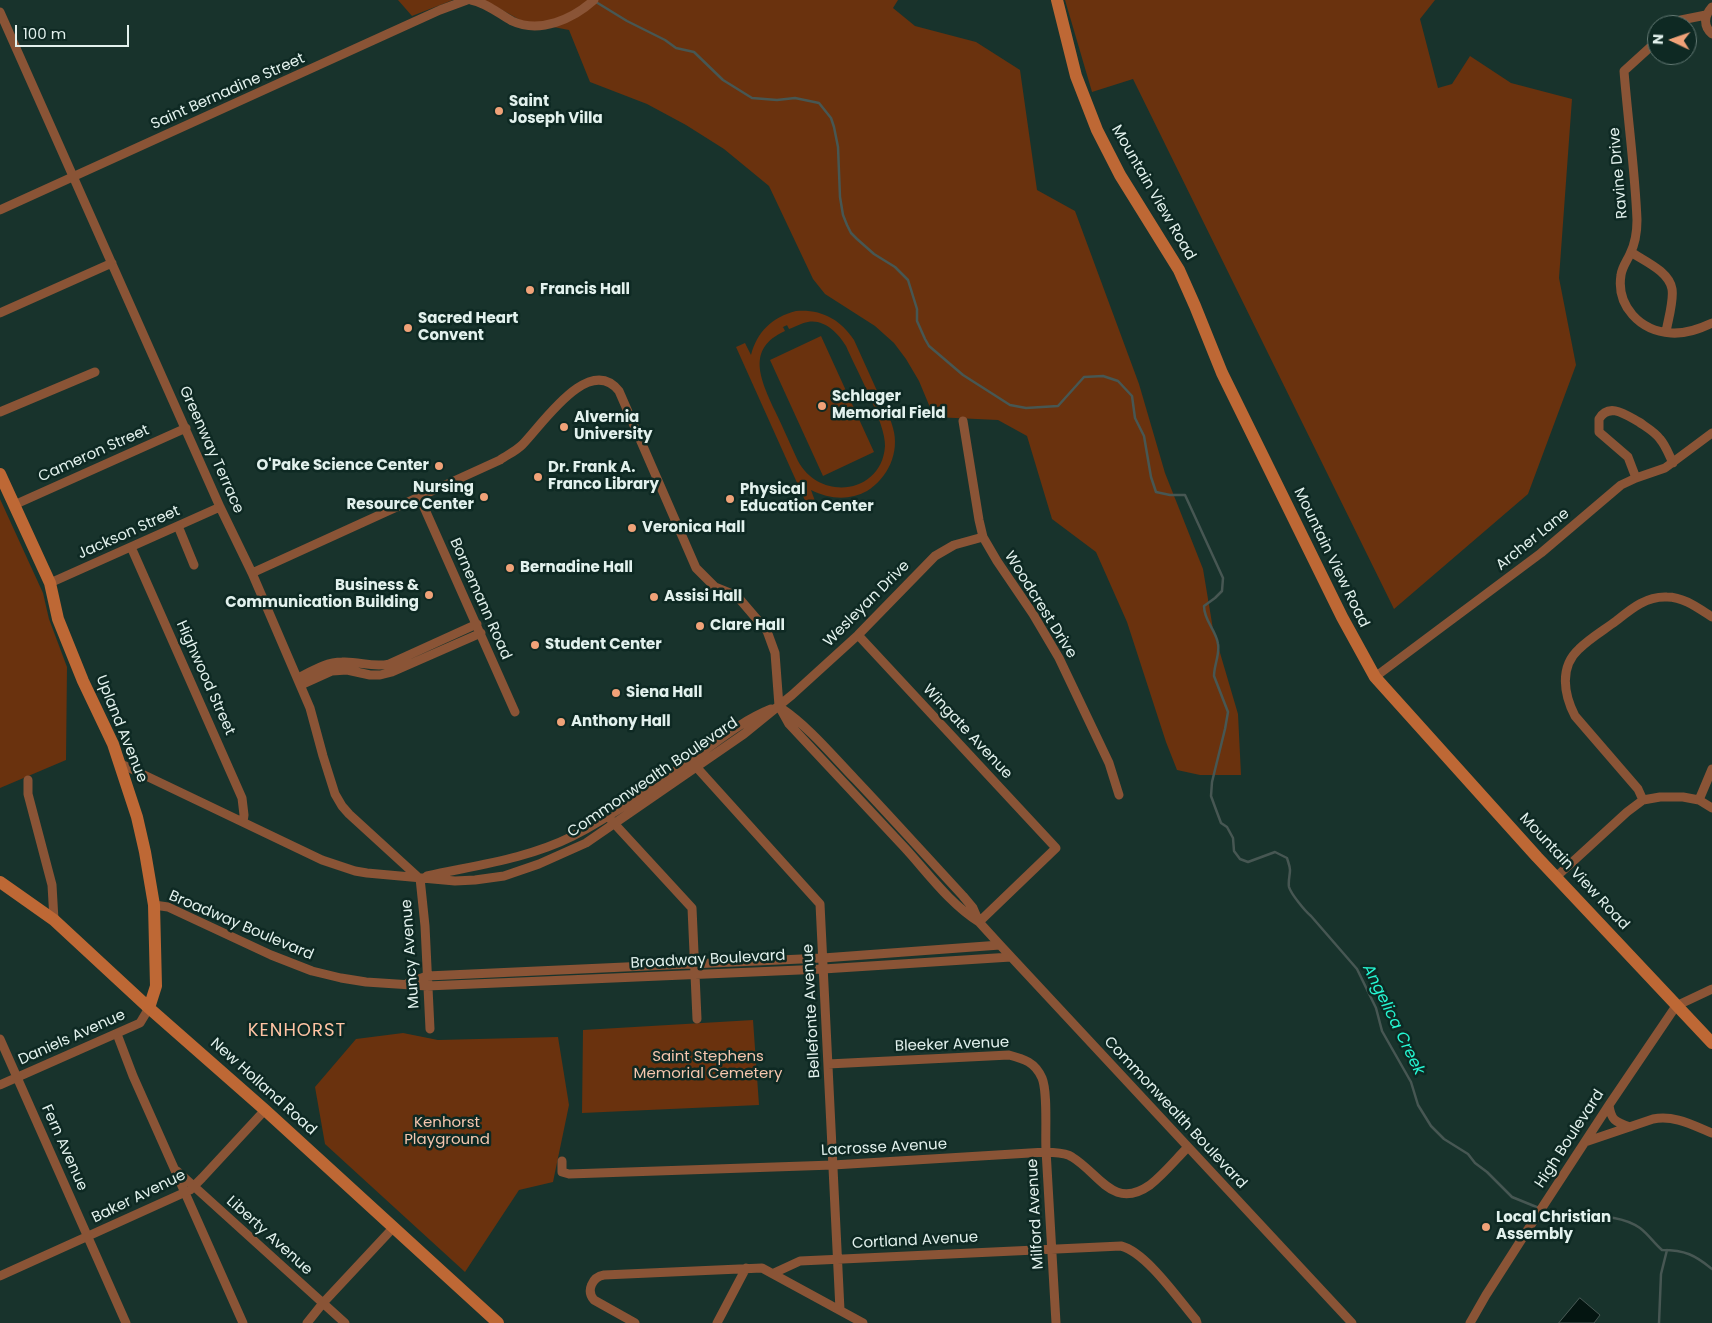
<!DOCTYPE html>
<style>
body{margin:0}
#map{position:relative;width:1712px;height:1323px;overflow:hidden;background:#18332c;font-family:Poppins,sans-serif}
canvas{display:block}
.north{position:absolute;left:1647px;top:15px;width:50px;height:50px;box-sizing:border-box;background:#0e2923;border:1px solid #637974;border-radius:50%;rotate:273deg;font-size:14px;font-weight:700;line-height:20px;text-align:center;color:#e2f1ed}
.north::after{content:'';display:block;margin:auto;width:18px;height:22px;background:#f0a278;clip-path:polygon(50% 0,100% 100%,50% 72%,0 100%)}
.scale{position:absolute;left:15px;top:25px;width:114px;height:22px;box-sizing:border-box;border:2px solid #e2f1ed;border-top:0;padding-left:6px;font-size:15px;line-height:18px;white-space:nowrap;color:#e2f1ed;-webkit-text-stroke:4px #0e2923;paint-order:stroke}
</style>
<div id="map">
<canvas width="1712" height="1323"></canvas>
<div class="north">N</div>
<div class="scale">100 m</div>
</div>
<script>
const ctx = document.querySelector('canvas').getContext('2d');
ctx.lineJoin = 'round';
function fill(path, color) {
  ctx.fillStyle = color;
  ctx.fill(path, 'evenodd');
}
function stroke(path, color, width, dash) {
  ctx.strokeStyle = color;
  ctx.lineWidth = width;
  ctx.lineCap = dash ? 'butt' : 'round';
  ctx.setLineDash(dash || []);
  ctx.stroke(path);
}
function write(font, color, halo, rows, align = 'center') {
  ctx.font = font + ' Poppins,sans-serif';
  ctx.lineWidth = 5;
  ctx.setLineDash([]);
  ctx.textBaseline = 'middle';
  ctx.strokeStyle = halo;
  ctx.fillStyle = color;
  for (const [text, x, y, turn = 0] of rows) {
    ctx.save();
    ctx.translate(x, y);
    ctx.rotate((+turn || 0) * Math.PI / 180);
    ctx.textAlign = isNaN(turn) ? turn : align;
    if (halo) ctx.strokeText(text, 0, 0);
    ctx.fillText(text, 0, 0);
    ctx.restore();
  }
}
const green = new Path2D(`
 M 398,0 L 453,0 L 412,16 Z
 M 484,0 L 898,0 L 893,8 L 915,26 L 976,42 L 1020,70 L 1037,190 L 1075,211 L 1139,384 L 1165,473 L 1203,569 L 1213,629 L 1238,714 L 1241,775 L 1200,775 L 1177,770 L 1166,742 L 1127,622 L 1096,552 L 1052,519 L 1027,436 L 998,420 L 934,417 L 919,381 L 906,359 L 894,343 L 875,326 L 825,294 L 813,279 L 769,186 L 724,149 L 686,125 L 647,104 L 590,82 L 569,30 L 522,21 Z
 M 1065,0 L 1435,0 L 1420,19 L 1438,88 L 1452,84 L 1470,56 L 1511,83 L 1572,99 L 1559,278 L 1576,365 L 1528,494 L 1394,609 L 1133,79 L 1092,92 Z
 M 796,311 C 821,309 840,319 854,340 C 862,358 870,375 878,393 C 883,404 890,416 893,428 C 900,452 888,478 867,491 C 849,501 829,499 811,490 L 815,501 L 807,505 L 736,347 L 745,343 L 751,355 C 757,332 772,317 796,311 ZM 793,322 L 787,325 L 789,329 C 795,327 801,323 808,322 C 824,319 838,333 846,346 C 856,369 886,424 885,446 C 882,494 820,502 798,461 C 790,444 783,427 775,411 C 761,380 745,349 785,331 L 783,327 L 781,328 Z
 M 821,336 L 874,452 L 823,476 L 770,360 Z
 M 0,499 L 43,593 L 49,619 L 67,667 L 66,760 L 0,788 Z
 M 753,1020 L 759,1105 L 582,1113 L 583,1030 Z
 M 403,1033 L 438,1040 L 558,1037 L 569,1105 L 553,1182 L 519,1190 L 465,1272 L 325,1144 L 315,1087 L 356,1039 Z`);
const water = new Path2D(`
 M 1580,1298 L 1600,1315 L 1594,1323 L 1559,1323 Z`);
const stream = new Path2D(`
 M 596,2 L 627,21 L 665,40 L 676,48 L 694,52 L 723,80 L 752,98 L 777,100 L 795,98 L 819,103 L 831,118 L 834,127 L 838,147 L 840,197 L 843,215 L 847,225 L 851,233 L 857,239 L 874,254 L 895,267 L 908,280 L 917,309 L 917,321 L 925,339 L 929,346 L 963,375 L 1010,405 L 1026,408 L 1058,406 L 1084,377 L 1103,376 L 1118,381 L 1132,396 L 1135,418 L 1144,436 L 1151,477 L 1156,492 L 1170,495 L 1185,495 L 1223,578 L 1222,591 L 1215,598 L 1204,606 C 1204,621 1216,630 1218,644 C 1220,654 1214,665 1214,676 L 1228,712 L 1225,729 L 1212,782 L 1211,796 L 1215,807 L 1221,823 L 1227,827 L 1233,838 L 1234,851 L 1240,859 L 1248,862 L 1275,852 L 1287,858 C 1288,862 1290,866 1290,870 C 1290,875 1288,881 1289,887 C 1291,894 1305,911 1311,916 L 1357,969 L 1376,1008 L 1382,1031 L 1411,1082 L 1418,1105 L 1431,1126 L 1444,1139 L 1468,1154 L 1475,1163 L 1487,1172 L 1512,1197 L 1539,1208
 M 1544,1210 C 1574,1221 1612,1209 1640,1228 C 1648,1234 1654,1243 1662,1250 C 1685,1250 1695,1255 1712,1269
 M 1659,1323 L 1661,1274 L 1667,1250`);
const street = new Path2D(`
 M 471,0 C 487,3 499,14 512,21 C 540,34 573,19 594,0
 M 1712,7 C 1704,16 1703,26 1712,34
 M 0,12 L 220,507 L 252,573 L 310,708 L 323,756 L 335,794 L 342,806 L 349,814 L 419,878
 M 1674,25 L 1681,20 L 1706,15
 M 1657,41 L 1624,71 C 1628,121 1635,171 1637,220 C 1637,231 1635,244 1630,254 C 1627,261 1622,267 1621,275 C 1616,306 1640,331 1671,333 C 1686,334 1699,329 1712,323
 M 0,210 L 440,10 L 467,0
 M 1631,252 C 1644,261 1669,271 1672,289 C 1674,300 1668,320 1666,332
 M 0,313 L 112,263
 M 0,412 L 95,372
 M 963,421 L 979,520 L 983,537 L 997,561 L 1033,614 L 1059,658 L 1109,763 L 1119,795
 M 1636,478 L 1628,457 L 1599,432 L 1599,419 C 1609,402 1626,415 1639,422 C 1646,427 1655,432 1660,439 C 1666,446 1669,455 1673,463
 M 419,496 L 515,712
 M 14,505 L 186,428
 M 178,526 L 194,565
 M 131,547 L 242,798 L 244,815 L 243,822
 M 252,573 L 500,460 C 507,455 516,451 522,445 C 542,425 589,353 619,391 L 696,568 L 715,587 L 737,596 L 767,631 L 775,653 L 779,706 L 789,724 C 827,765 866,806 904,847 C 928,873 949,903 979,922
 M 50,583 L 220,507
 M 858,635 L 1056,848 L 979,922
 M 1375,677 L 1541,553 L 1621,485 L 1636,478 L 1665,468 L 1712,433
 M 298,678 C 312,671 326,662 342,662 C 359,661 373,668 389,664 L 477,624
 M 301,685 L 332,671 L 347,670 L 370,675 L 380,675 L 392,672 L 481,633
 M 781,708 C 809,727 831,754 855,779 C 891,817 927,857 963,896 L 973,908 L 979,922 L 1000,945 L 1352,1323
 M 690,760 L 820,904 L 840,1310
 M 119,763 L 322,860 L 355,871 L 367,873 L 455,881 L 475,880 L 504,876 L 539,864 L 586,843 L 744,734 L 792,695 L 858,635 L 935,556 L 954,545 L 983,537
 M 28,780 L 28,794 L 52,885 L 54,920
 M 1643,800 L 1638,789 L 1575,716 C 1564,695 1559,667 1579,649 C 1590,638 1604,630 1616,621 C 1631,609 1646,596 1667,597 C 1684,597 1698,608 1712,617
 M 1699,800 L 1712,769
 M 611,820 L 692,908 L 697,1019
 M 427,876 C 477,865 527,859 573,836 C 613,815 654,786 691,760 C 717,742 741,721 771,709
 M 1556,877 L 1627,812 L 1643,800 L 1660,797 L 1683,797 L 1699,800 L 1712,808
 M 420,878 L 425,926 L 430,1029
 M 154,905 L 168,907 L 271,955 L 312,971 L 341,978 L 366,982 L 427,986 L 823,969 L 1011,957
 M 408,983 L 427,976 L 823,958 L 1000,945
 M 117,1034 L 133,1076 L 243,1323
 M 0,1039 L 126,1323
 M 828,1064 L 1009,1055 C 1024,1059 1035,1062 1042,1078 C 1048,1092 1045,1133 1046,1150 C 1049,1208 1053,1265 1056,1323
 M 0,1085 L 140,1023 L 149,1008
 M 1609,1105 C 1611,1120 1615,1122 1630,1127
 M 1585,1142 L 1653,1119 C 1675,1115 1692,1125 1712,1133
 M 562,1161 L 562,1172 L 569,1174 L 833,1165 L 1046,1152 C 1055,1153 1065,1152 1072,1157 C 1099,1173 1113,1211 1150,1185 C 1164,1174 1176,1159 1188,1147
 M 177,1171 L 345,1323
 M 774,1273 L 800,1261 L 1121,1246 C 1146,1252 1179,1300 1196,1320 L 1197,1323
 M 0,1276 L 190,1190 L 202,1178 L 265,1110
 M 307,1323 L 323,1303 L 393,1228
 M 635,1323 L 594,1300 C 586,1291 592,1277 604,1275 L 762,1268 L 863,1323
 M 717,1323 L 746,1268
 M 1470,1323 L 1486,1295 L 1534,1220 L 1609,1105 L 1676,1006 L 1712,989`);
const secondary = new Path2D(`
 M 1057,0 L 1076,76 L 1097,130 L 1120,175 L 1179,270 L 1195,306 L 1222,373 L 1342,617 L 1375,677 L 1537,857 L 1712,1043
 M 0,474 L 50,583 L 58,619 L 83,681 L 113,744 L 137,817 L 145,852 L 154,905 L 156,986 L 149,1008
 M 0,882 L 54,920 L 149,1008 L 265,1110 L 498,1323`);
const markers = [
 [499,111,5,"#f0a278"],
 [530,290,5,"#f0a278"],
 [408,328,5,"#f0a278"],
 [822,406,5,"#f0a278"],
 [564,427,5,"#f0a278"],
 [439,466,5,"#f0a278"],
 [538,477,5,"#f0a278"],
 [484,497,5,"#f0a278"],
 [730,499,5,"#f0a278"],
 [632,528,5,"#f0a278"],
 [510,568,5,"#f0a278"],
 [429,595,5,"#f0a278"],
 [654,597,5,"#f0a278"],
 [700,626,5,"#f0a278"],
 [535,645,5,"#f0a278"],
 [616,693,5,"#f0a278"],
 [561,722,5,"#f0a278"],
 [1486,1227,5,"#f0a278"]
];
const streetNames = [
 ["Saint Bernadine Street",228,92,-24],
 ["Ravine Drive",1619,173,-95],
 ["Mountain View Road",1153,193,60],
 ["Greenway Terrace",211,450,66],
 ["Cameron Street",94,454,-24],
 ["Jackson Street",129,533,-24],
 ["Archer Lane",1533,540,-39],
 ["Mountain View Road",1331,558,64],
 ["Bornemann Road",480,599,66],
 ["Wesleyan Drive",867,604,-45],
 ["Woodcrest Drive",1040,605,58],
 ["Highwood Street",205,678,66],
 ["Upland Avenue",121,729,68],
 ["Wingate Avenue",967,732,47],
 ["Commonwealth Boulevard",653,778,-34],
 ["Mountain View Road",1574,872,47],
 ["Broadway Boulevard",241,926,23],
 ["Muncy Avenue",411,954,-94],
 ["Broadway Boulevard",708,960,-3],
 ["Bellefonte Avenue",812,1011,-93],
 ["Daniels Avenue",72,1038,-24],
 ["Bleeker Avenue",952,1045,-2],
 ["New Holland Road",263,1087,42],
 ["Commonwealth Boulevard",1175,1113,47],
 ["High Boulevard",1570,1139,-57],
 ["Fern Avenue",64,1148,66],
 ["Lacrosse Avenue",884,1148,-3],
 ["Baker Avenue",139,1197,-26],
 ["Milford Avenue",1036,1214,-93],
 ["Liberty Avenue",269,1236,42],
 ["Cortland Avenue",915,1241,-3]
];
const poiNames = [
 ["Saint",509,102],
 ["Joseph Villa",509,119],
 ["Francis Hall",540,290],
 ["Sacred Heart",418,319],
 ["Convent",418,336],
 ["Schlager",832,397],
 ["Memorial Field",832,414],
 ["Alvernia",574,418],
 ["University",574,435],
 ["O'Pake Science Center",429,466,"right"],
 ["Dr. Frank A.",548,468],
 ["Franco Library",548,485],
 ["Nursing",474,488,"right"],
 ["Resource Center",474,505,"right"],
 ["Physical",740,490],
 ["Education Center",740,507],
 ["Veronica Hall",642,528],
 ["Bernadine Hall",520,568],
 ["Business &",419,586,"right"],
 ["Communication Building",419,603,"right"],
 ["Assisi Hall",664,597],
 ["Clare Hall",710,626],
 ["Student Center",545,645],
 ["Siena Hall",626,693],
 ["Anthony Hall",571,722],
 ["Local Christian",1496,1218],
 ["Assembly",1496,1235]
];
const parkNames = [
 ["Saint Stephens",708,1057],
 ["Memorial Cemetery",708,1074],
 ["Kenhorst",447,1123],
 ["Playground",447,1140]
];
const waterNames = [
 ["Angelica Creek",1393,1020,64]
];
const quarterNames = [
 ["KENHORST",297,1031]
];
fill(green, '#6a320e');
fill(water, '#041511');
stroke(water, '#475753', 1);
stroke(stream, '#475753', 2.5);
stroke(street, '#8a5436', 9);
stroke(secondary, '#be6835', 12);
for (const [x, y, r, color] of markers) {
  const dot = new Path2D();
  dot.arc(x, y, r, 0, 2 * Math.PI);
  ctx.fillStyle = color;
  ctx.fill(dot);
  stroke(dot, '#0e2923', 2);
}
write('15px', '#e2f1ed', '#0e2923', streetNames);
write('bold 15px', '#e2f1ed', '#0e2923', poiNames, 'left');
write('15px', '#f5c6ae', '#0e2923', parkNames);
write('italic 16px', '#25f6d2', '#0e2923', waterNames);
ctx.letterSpacing = '1px';
write('18px', '#fec3a3', '#0e2923', quarterNames);
ctx.letterSpacing = '0px';
</script>
